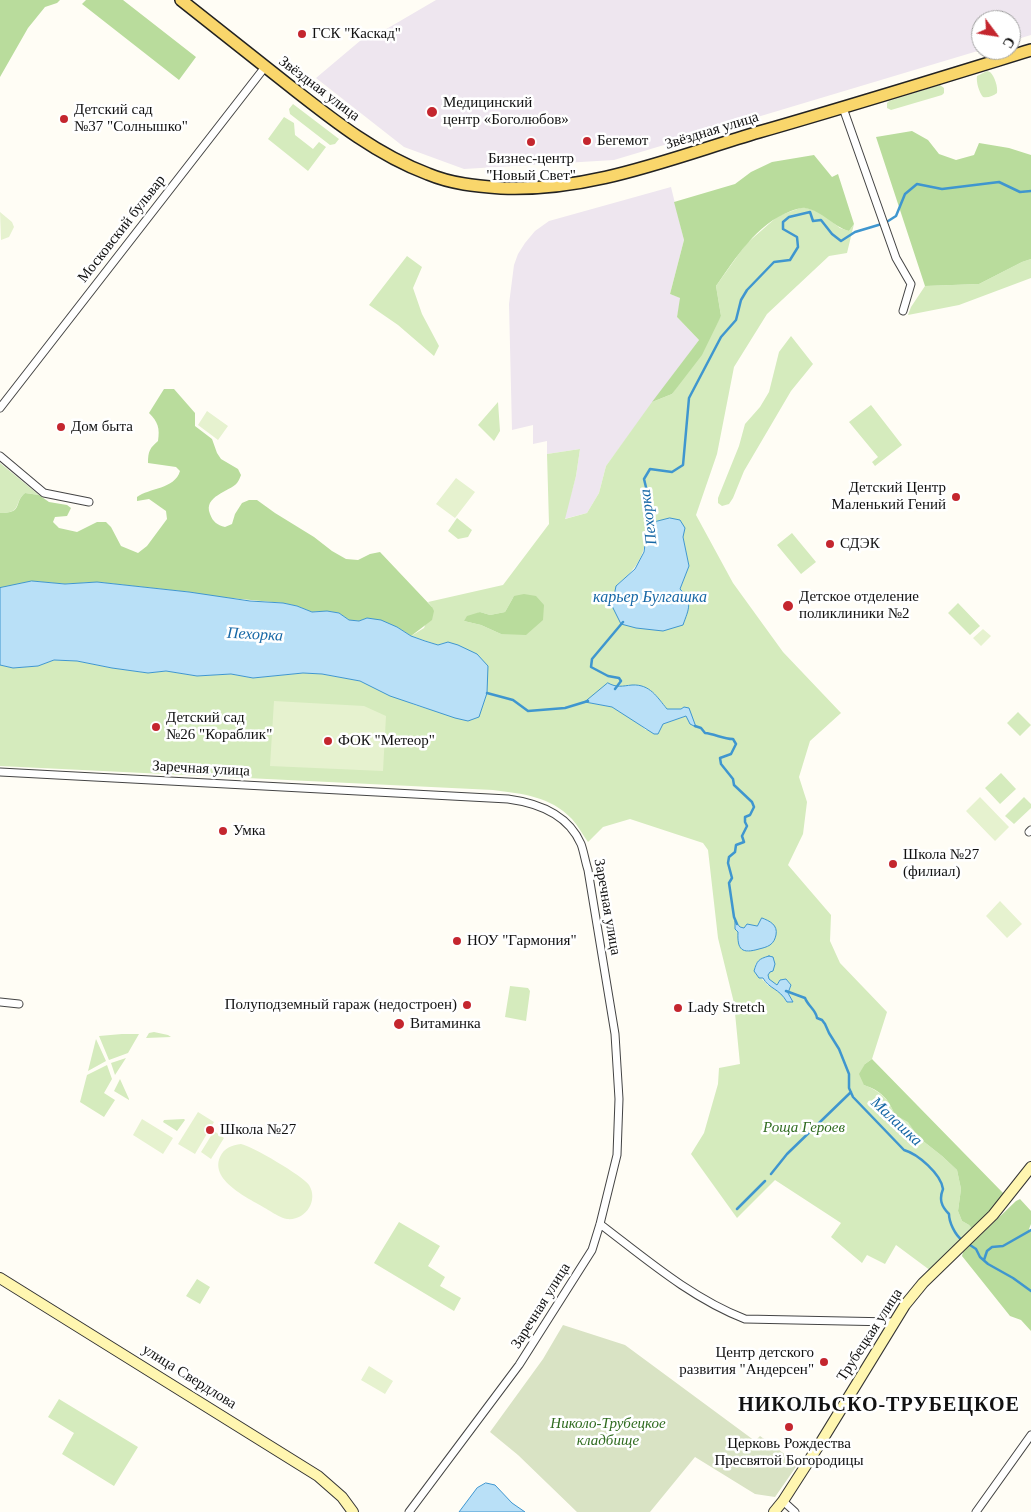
<!DOCTYPE html>
<meta charset="utf-8">
<style>
body{margin:0}
#map{position:relative;width:1031px;height:1512px;overflow:hidden;background:#fffdf5;font-family:Georgia,serif}
canvas{display:block}
.north{position:absolute;left:971px;top:10px;width:50px;height:50px;box-sizing:border-box;background:#fff;border:1px solid #a0a0a0;border-radius:50%;rotate:121deg;font-size:14px;font-weight:700;line-height:20px;text-align:center;color:#111}
.north::after{content:'';display:block;margin:auto;width:18px;height:22px;background:#c4262e;clip-path:polygon(50% 0,100% 100%,50% 72%,0 100%)}
</style>
<div id="map">
<canvas width="1031" height="1512"></canvas>
<div class="north">С</div>
</div>
<script>
const ctx = document.querySelector('canvas').getContext('2d');
ctx.lineJoin = 'round';
function fill(path, color) {
  ctx.fillStyle = color;
  ctx.fill(path, 'evenodd');
}
function stroke(path, color, width, dash) {
  ctx.strokeStyle = color;
  ctx.lineWidth = width;
  ctx.lineCap = dash ? 'butt' : 'round';
  ctx.setLineDash(dash || []);
  ctx.stroke(path);
}
function write(font, color, halo, rows, align = 'center') {
  ctx.font = font + ' Georgia,serif';
  ctx.lineWidth = 5;
  ctx.setLineDash([]);
  ctx.textBaseline = 'middle';
  ctx.strokeStyle = halo;
  ctx.fillStyle = color;
  for (const [text, x, y, turn = 0] of rows) {
    ctx.save();
    ctx.translate(x, y);
    ctx.rotate((+turn || 0) * Math.PI / 180);
    ctx.textAlign = isNaN(turn) ? turn : align;
    if (halo) ctx.strokeText(text, 0, 0);
    ctx.fillText(text, 0, 0);
    ctx.restore();
  }
}
const industrial = new Path2D(`
 M 436,0 L 1031,0 L 1031,35 L 1011,41 L 1011,20 L 981,20 L 981,50 L 614,160 L 464,169 L 404,147 L 316,78 L 367,35 L 383,31 Z
 M 671,187 L 684,240 L 670,294 L 681,298 L 677,317 L 699,340 L 606,466 L 599,493 L 587,513 L 564,519 L 576,476 L 580,449 L 547,454 L 547,441 L 533,444 L 533,425 L 512,430 L 509,304 L 514,265 L 518,254 L 525,243 L 535,231 L 549,221 Z`);
const green = new Path2D(`
 M 987,71 L 990,72 C 995,77 998,87 997,93 C 993,96 988,98 983,97 C 979,92 976,82 977,76 Z
 M 940,85 L 944,88 L 944,93 L 942,95 L 891,110 L 887,108 L 887,103 L 889,101 Z
 M 293,104 L 339,139 L 335,144 L 330,145 L 290,114 L 289,109 Z
 M 284,117 L 294,123 L 295,135 L 313,149 L 319,142 L 326,147 L 308,171 L 268,139 Z
 M 803,207 L 820,212 L 840,228 L 849,231 L 854,224 L 847,253 L 829,256 L 767,314 L 734,367 L 717,454 L 696,515 L 733,583 L 783,652 L 841,713 L 810,741 L 799,777 L 807,802 L 803,834 L 788,865 L 831,915 L 830,941 L 840,963 L 887,1012 L 872,1059 L 865,1064 L 864,1085 C 880,1091 889,1099 895,1115 L 908,1121 L 918,1137 L 942,1156 L 957,1170 L 961,1189 L 958,1211 L 962,1221 L 969,1225 L 973,1230 L 931,1271 L 896,1245 L 885,1264 L 867,1255 L 862,1263 L 831,1237 L 841,1223 L 775,1180 L 737,1218 L 691,1154 L 704,1133 L 718,1084 L 719,1068 L 740,1064 L 734,1003 L 718,938 L 708,850 L 703,843 L 630,819 L 603,827 L 588,842 C 583,835 578,826 572,819 C 550,796 523,794 493,790 L 0,766 L 0,665 L 13,668 L 38,666 L 54,660 L 77,661 L 112,668 L 148,673 L 166,671 L 197,676 L 231,674 L 253,678 L 303,673 L 322,674 L 360,681 L 415,705 L 468,721 L 482,706 L 487,693 L 448,642 L 438,645 L 411,636 L 424,628 L 432,607 L 428,602 L 503,585 L 549,524 L 547,454 L 580,449 L 576,476 L 565,519 L 587,513 L 599,493 L 606,466 L 652,402 L 672,394 L 721,316 L 716,286 L 746,244 L 778,216 ZM 646,537 L 683,537 L 689,566 L 680,589 L 688,597 L 621,624 L 619,618 L 616,586 C 634,570 643,561 646,537 ZM 514,596 L 501,634 L 481,625 L 464,621 L 480,612 L 490,615 L 505,612 ZM 633,685 C 653,688 656,695 667,709 L 681,709 L 684,707 L 686,716 L 646,730 L 633,719 L 612,707 L 585,702 L 617,687 ZM 759,921 L 748,952 L 738,939 L 738,932 L 735,922 L 740,927 L 744,928 L 750,926 L 757,926 ZM 756,963 L 770,972 L 767,976 C 769,980 773,984 777,985 L 780,980 L 786,979 L 791,985 L 788,993 L 793,1002 L 787,1002 C 781,991 779,990 769,986 C 767,985 758,974 754,971 Z
 M 407,256 L 422,267 L 413,288 L 422,314 L 439,346 L 434,356 L 398,325 L 369,305 Z
 M 1031,259 L 1031,278 L 959,305 L 908,315 L 911,307 L 925,286 L 979,284 L 1022,262 Z
 M 791,336 L 813,364 L 791,391 L 744,471 L 733,498 L 729,504 L 722,506 L 718,503 L 718,498 L 739,446 L 745,424 L 760,407 L 769,392 L 779,352 Z
 M 498,402 L 500,431 L 494,441 L 478,425 Z
 M 871,405 L 902,445 L 875,466 L 872,462 L 878,457 L 849,422 Z
 M 0,463 L 39,495 L 25,493 C 13,503 23,513 0,513 Z
 M 457,518 L 472,530 L 468,537 L 458,539 L 448,531 Z
 M 792,533 L 816,562 L 801,574 L 777,545 Z
 M 958,603 L 980,626 L 970,635 L 948,613 Z
 M 1018,712 L 1031,725 L 1020,736 L 1007,723 Z
 M 1001,773 L 1016,789 L 1000,804 L 985,788 Z
 M 1024,797 L 1031,804 L 1031,808 L 1014,824 L 1005,816 Z
 M 510,986 L 528,988 L 530,991 L 526,1021 L 505,1017 Z
 M 154,1032 L 168,1035 L 171,1037 L 146,1038 L 149,1033 Z
 M 122,1034 L 139,1034 L 128,1053 L 109,1060 L 99,1036 Z
 M 96,1039 L 106,1061 L 88,1071 Z
 M 126,1058 L 115,1075 L 111,1063 Z
 M 107,1065 L 112,1079 L 104,1093 L 115,1100 L 104,1117 L 80,1102 L 87,1075 Z
 M 120,1079 L 129,1099 L 129,1100 L 114,1091 Z
 M 164,1120 L 184,1119 L 185,1120 L 177,1131 L 163,1122 Z
 M 399,1222 L 440,1246 L 428,1266 L 445,1277 L 440,1286 L 461,1298 L 454,1311 L 374,1263 Z
 M 197,1279 L 210,1287 L 200,1304 L 186,1296 Z
 M 59,1399 L 138,1447 L 114,1486 L 62,1454 L 74,1433 L 48,1417 Z`);
const forest = new Path2D(`
 M 0,0 L 60,0 L 57,3 L 45,7 L 28,28 L 0,77 Z
 M 86,0 L 123,0 L 196,57 L 179,80 L 82,4 Z
 M 912,131 L 928,140 L 939,154 L 956,160 L 974,155 L 979,143 L 1009,148 L 1031,155 L 1031,259 L 1022,262 L 979,284 L 925,286 L 876,137 Z
 M 814,155 L 832,177 L 838,174 L 854,224 L 849,231 C 832,226 823,211 805,208 C 801,207 795,210 791,211 C 756,224 736,258 716,286 L 721,316 L 702,355 L 672,394 L 652,402 L 699,340 L 677,317 L 680,298 L 670,294 L 684,240 L 674,202 L 735,184 L 751,172 L 772,162 Z
 M 164,389 L 174,389 L 195,413 L 195,426 L 212,439 L 217,453 L 221,459 L 238,469 L 241,475 C 240,478 239,480 237,483 C 229,492 203,496 210,514 C 213,522 217,525 225,527 L 232,524 L 235,514 L 242,503 L 249,500 L 257,500 L 275,513 L 314,537 L 332,551 L 346,559 L 358,560 L 370,554 L 380,552 L 432,607 L 434,611 L 432,620 L 411,636 L 397,627 L 367,618 L 359,621 L 349,620 L 339,613 L 327,611 L 312,612 L 297,606 L 283,603 L 219,597 L 189,592 L 97,582 L 65,584 L 32,581 L 0,588 L 0,513 C 24,513 13,503 25,493 L 39,495 L 49,502 L 67,505 L 71,508 L 67,516 L 55,517 L 53,522 L 59,528 L 77,532 L 97,522 L 106,522 L 111,527 L 121,546 L 138,553 L 147,546 L 167,519 L 166,511 L 149,499 L 137,501 L 137,497 C 149,488 175,489 180,471 L 176,467 L 148,463 C 148,451 150,448 158,441 C 160,428 158,422 149,413 Z
 M 524,594 L 536,596 L 544,605 L 543,620 L 526,635 L 501,634 L 481,625 L 464,621 L 467,616 L 480,612 L 490,615 L 505,612 L 514,596 Z
 M 872,1059 L 1005,1195 L 973,1230 L 969,1225 L 962,1221 L 958,1211 L 961,1189 L 957,1170 L 942,1156 L 918,1137 L 908,1122 L 895,1115 C 888,1098 881,1091 864,1085 L 859,1074 L 865,1064 Z
 M 1020,1199 L 1031,1211 L 1031,1224 L 1029,1229 L 1031,1232 L 1031,1331 L 1021,1320 L 1010,1316 L 962,1256 L 963,1252 L 1016,1201 Z`);
const cemetery = new Path2D(`
 M 563,1325 L 625,1345 L 755,1441 L 760,1436 L 798,1464 L 775,1497 L 755,1494 L 695,1457 L 650,1512 L 577,1512 L 518,1455 L 490,1432 L 543,1359 Z`);
const pitch = new Path2D(`
 M 0,212 L 12,222 L 14,227 L 9,237 L 1,240 Z
 M 207,411 L 228,426 L 218,440 L 198,425 Z
 M 456,478 L 475,492 L 455,518 L 436,504 Z
 M 983,629 L 991,636 L 981,646 L 973,638 Z
 M 274,701 L 364,706 L 386,716 L 383,771 L 270,766 Z
 M 980,797 L 1009,827 L 995,841 L 966,811 Z
 M 1000,901 L 1022,924 L 1007,938 L 986,916 Z
 M 198,1112 L 214,1122 L 195,1154 L 178,1144 Z
 M 142,1119 L 173,1138 L 163,1154 L 133,1135 Z
 M 214,1131 L 224,1138 L 211,1159 L 201,1152 Z
 M 241,1144 C 252,1146 303,1176 309,1185 C 319,1201 305,1221 287,1219 C 281,1218 275,1214 270,1211 C 253,1200 209,1182 220,1157 C 224,1148 232,1145 241,1144 Z
 M 369,1366 L 393,1381 L 385,1394 L 361,1380 Z`);
const water = new Path2D(`
 M 670,518 L 680,520 L 685,528 L 683,537 L 689,566 L 680,589 C 693,603 689,608 683,625 L 663,631 L 636,628 L 621,624 L 612,606 L 616,586 L 635,569 L 644,552 L 646,537 L 651,523 Z
 M 32,581 L 65,584 L 97,582 L 189,592 L 250,601 L 283,603 L 297,606 L 312,612 L 327,611 L 339,613 L 349,620 L 359,621 L 367,618 L 381,620 L 397,627 L 411,636 L 425,641 L 438,645 L 448,642 L 458,645 L 477,654 L 488,666 L 487,693 L 479,717 L 468,721 L 455,718 L 390,696 L 360,681 L 322,674 L 303,673 L 253,678 L 231,674 L 197,676 L 166,671 L 148,673 L 112,668 L 77,661 L 54,660 L 38,666 L 13,668 L 0,665 L 0,588 Z
 M 608,683 C 617,688 622,686 632,685 C 650,684 657,697 667,709 L 681,709 L 684,707 L 689,708 L 696,727 L 690,724 L 686,716 L 663,724 L 658,734 L 654,734 L 612,707 L 585,702 Z
 M 762,918 C 770,921 778,925 776,935 C 775,939 774,942 770,945 C 767,947 763,948 759,949 C 742,954 737,950 738,932 L 735,929 L 735,921 L 740,927 L 744,928 L 747,924 L 757,926 Z
 M 769,956 L 773,957 L 775,964 L 773,971 L 770,972 L 768,975 L 769,979 L 777,985 L 780,980 L 786,979 L 791,985 L 788,993 L 793,1002 L 787,1002 C 779,988 769,989 763,978 L 759,978 L 754,971 C 757,961 758,959 769,956 Z
 M 486,1483 L 495,1485 L 512,1503 L 525,1512 L 459,1512 L 477,1488 Z`);
const stream = new Path2D(`
 M 651,527 L 651,508 L 644,479 L 650,469 L 672,472 L 683,465 L 689,398 L 721,337 L 736,320 L 741,300 L 747,290 L 774,262 L 790,260 L 798,247 L 797,237 L 783,229 L 783,222 L 789,217 L 810,212 L 813,221 L 821,220 L 832,234 L 841,241 L 855,232 L 885,223 L 896,216 L 905,194 L 917,184 L 942,189 L 999,182 L 1020,192 L 1031,191
 M 615,689 L 621,681 L 619,678 L 608,676 L 591,667 L 592,659 L 623,622
 M 487,693 L 513,700 L 528,711 L 565,708 L 588,701
 M 695,726 L 701,728 L 705,733 C 715,734 723,739 733,739 L 736,744 L 731,754 L 720,758 L 721,764 L 733,779 L 734,785 L 752,802 L 754,807 L 750,815 L 745,817 L 745,822 L 747,826 L 742,836 L 744,842 L 736,845 L 735,852 L 729,857 L 728,863 L 732,878 L 729,883 L 734,917 L 737,924
 M 786,991 L 805,998 C 808,1006 816,1010 817,1018 L 822,1020 L 825,1024 L 829,1033 L 839,1049 L 849,1074 L 849,1088 L 853,1097 L 904,1150 C 918,1154 941,1174 943,1189 C 939,1199 941,1206 949,1214 C 949,1222 955,1235 962,1240
 M 771,1174 L 787,1154 L 851,1092
 M 737,1209 L 765,1181
 M 967,1243 L 976,1249 L 980,1257 L 988,1264 L 1013,1278 L 1031,1291
 M 984,1260 L 987,1251 L 992,1247 L 1003,1246 L 1031,1230`);
const minor = new Path2D(`
 M 843,108 L 896,258 L 911,284 L 903,311
 M 0,408 L 265,67
 M 0,456 L 44,493 L 89,502
 M 0,772 L 508,799 C 538,803 568,814 581,844 C 584,852 585,861 588,870 L 615,1034 L 619,1099 L 617,1155 L 600,1224 L 592,1250 L 519,1365 L 409,1512
 M 1029,832 L 1031,830
 M 0,1002 L 19,1004
 M 600,1224 C 646,1259 691,1298 745,1319 L 893,1322
 M 783,1501 L 795,1512
 M 976,1512 L 1031,1435`);
const secondary = new Path2D(`
 M 0,1278 L 318,1476 L 342,1497 L 353,1512
 M 774,1512 L 783,1501 L 821,1442 L 905,1305 L 923,1283 L 993,1215 L 1031,1167`);
const primary = new Path2D(`
 M 181,0 C 218,29 254,58 291,87 C 333,120 377,155 428,174 C 452,184 476,186 501,188 C 591,192 674,157 759,132 C 850,106 940,78 1031,50`);
const markers = [
 [302,34,5,"#c4262e"],
 [432,112,6,"#c4262e"],
 [64,119,5,"#c4262e"],
 [587,141,5,"#c4262e"],
 [531,142,5,"#c4262e"],
 [61,427,5,"#c4262e"],
 [956,497,5,"#c4262e"],
 [830,544,5,"#c4262e"],
 [788,606,6,"#c4262e"],
 [156,727,5,"#c4262e"],
 [328,741,5,"#c4262e"],
 [223,831,5,"#c4262e"],
 [893,864,5,"#c4262e"],
 [457,941,5,"#c4262e"],
 [467,1005,5,"#c4262e"],
 [678,1008,5,"#c4262e"],
 [399,1024,6,"#c4262e"],
 [210,1130,5,"#c4262e"],
 [824,1362,5,"#c4262e"],
 [789,1427,5,"#c4262e"]
];
const poiNames = [
 ["ГСК \"Каскад\"",312,34],
 ["Медицинский",443,103],
 ["центр «Боголюбов»",443,120],
 ["Детский сад",74,110],
 ["№37 \"Солнышко\"",74,127],
 ["Бегемот",597,141],
 ["Бизнес-центр",531,159,"center"],
 ["\"Новый Свет\"",531,176,"center"],
 ["Дом быта",71,427],
 ["Детский Центр",946,488,"right"],
 ["Маленький Гений",946,505,"right"],
 ["СДЭК",840,544],
 ["Детское отделение",799,597],
 ["поликлиники №2",799,614],
 ["Детский сад",166,718],
 ["№26 \"Кораблик\"",166,735],
 ["ФОК \"Метеор\"",338,741],
 ["Умка",233,831],
 ["Школа №27",903,855],
 ["(филиал)",903,872],
 ["НОУ \"Гармония\"",467,941],
 ["Полуподземный гараж (недостроен)",457,1005,"right"],
 ["Lady Stretch",688,1008],
 ["Витаминка",410,1024],
 ["Школа №27",220,1130],
 ["Центр детского",814,1353,"right"],
 ["развития \"Андерсен\"",814,1370,"right"],
 ["Церковь Рождества",789,1444,"center"],
 ["Пресвятой Богородицы",789,1461,"center"]
];
const streetNames = [
 ["Звёздная улица",319,89,37],
 ["Звёздная улица",712,131,-17],
 ["Московский бульвар",122,229,-52],
 ["Заречная улица",201,769,3],
 ["Заречная улица",607,907,80],
 ["Заречная улица",541,1306,-58],
 ["Трубецкая улица",870,1335,-57],
 ["улица Свердлова",189,1377,32]
];
const parkNames = [
 ["Роща Героев",804,1128],
 ["Николо-Трубецкое",608,1424],
 ["кладбище",608,1441]
];
const waterNames = [
 ["Пехорка",649,517,-97],
 ["карьер Булгашка",650,598],
 ["Пехорка",255,635,3],
 ["Малашка",896,1122,43]
];
const districtNames = [
 ["НИКОЛЬСКО-ТРУБЕЦКОЕ",879,1406]
];
fill(industrial, '#eee6ef');
fill(green, '#d5ebbd');
fill(forest, '#b9dc9c');
fill(cemetery, '#d9e3c4');
fill(pitch, '#e6f2cf');
fill(water, '#b9e0f7');
stroke(water, '#3f96cf', 1);
stroke(stream, '#3f96cf', 2.5);
stroke(minor, '#444', 9);
stroke(secondary, '#333', 12);
stroke(primary, '#222', 14);
stroke(minor, '#fff', 7);
stroke(secondary, '#fff6b0', 10);
stroke(primary, '#f9d66b', 11);
for (const [x, y, r, color] of markers) {
  const dot = new Path2D();
  dot.arc(x, y, r, 0, 2 * Math.PI);
  ctx.fillStyle = color;
  ctx.fill(dot);
  stroke(dot, '#fff', 2);
}
write('15px', '#111', '#fff', poiNames, 'left');
write('15px', '#111', '#fff', streetNames);
write('italic 15px', '#2f6b1f', '#fff', parkNames);
write('italic 16px', '#1768a6', '#fff', waterNames);
ctx.letterSpacing = '1px';
write('bold 20px', '#111', '#fff', districtNames);
ctx.letterSpacing = '0px';
</script>
